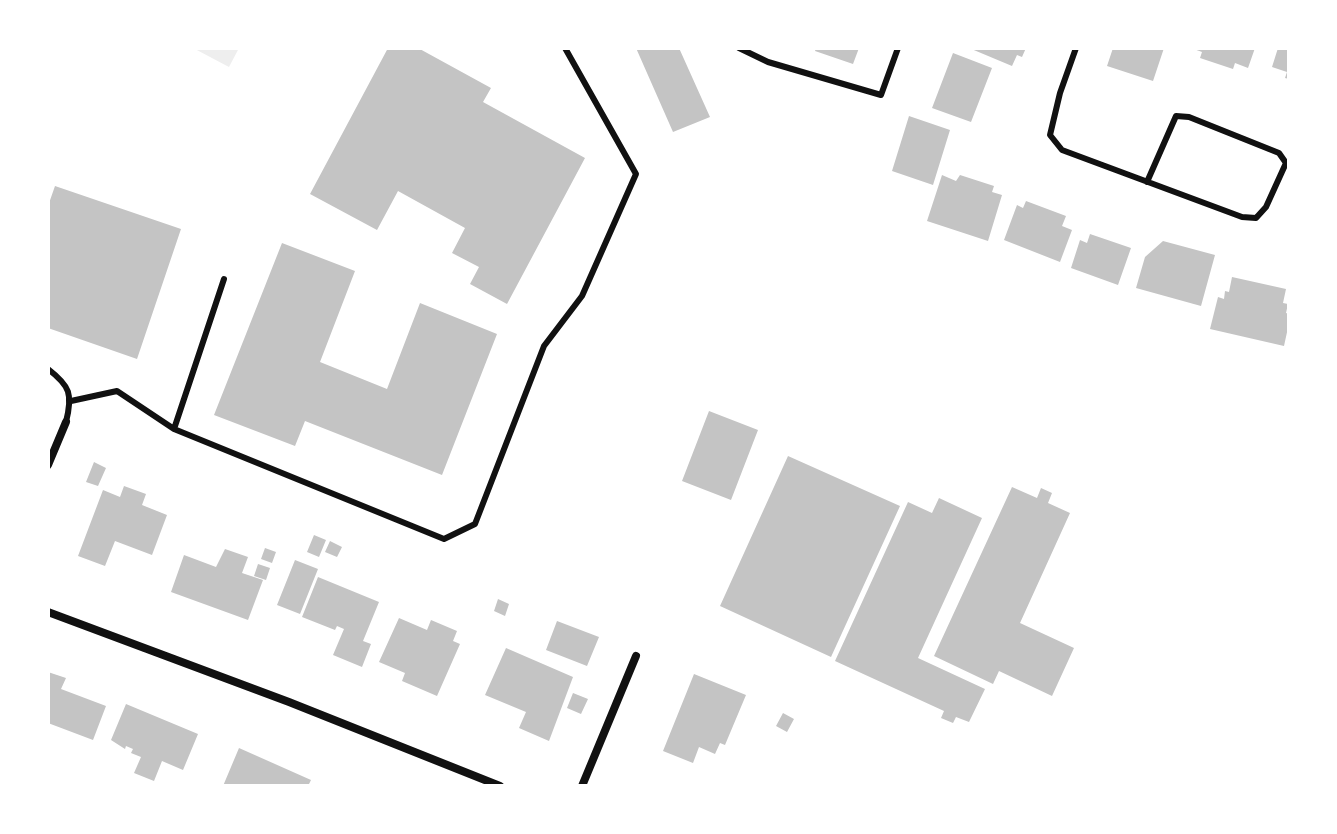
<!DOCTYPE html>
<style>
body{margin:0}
#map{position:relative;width:1337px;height:834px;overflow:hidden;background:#fff;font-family:"Zilla Slab",serif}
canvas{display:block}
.frame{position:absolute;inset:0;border:50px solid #fff;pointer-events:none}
</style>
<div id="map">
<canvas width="1337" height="834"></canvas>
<div class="frame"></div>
</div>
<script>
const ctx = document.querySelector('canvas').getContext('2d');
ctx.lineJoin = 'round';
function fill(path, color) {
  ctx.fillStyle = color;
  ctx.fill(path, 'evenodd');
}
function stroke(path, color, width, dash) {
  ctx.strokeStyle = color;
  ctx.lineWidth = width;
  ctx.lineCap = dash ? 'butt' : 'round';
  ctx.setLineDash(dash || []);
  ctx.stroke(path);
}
const green = new Path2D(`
 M 193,48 L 239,48 L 229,67 Z`);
const building = new Path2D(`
 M 388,48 L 418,48 L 491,88 L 483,102 L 585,158 L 507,304 L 470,284 L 479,267 L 452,253 L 465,228 L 398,191 L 377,230 L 310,194 Z
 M 636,48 L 679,48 L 710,117 L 673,132 Z
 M 816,48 L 859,48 L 853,64 L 815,51 Z
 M 969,48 L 1026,48 L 1022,57 L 1017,55 L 1012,66 Z
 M 1113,48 L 1164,48 L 1153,81 L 1107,66 Z
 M 1191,48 L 1255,48 L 1248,68 L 1235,63 L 1233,69 L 1200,58 L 1202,52 Z
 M 1278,48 L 1289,48 L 1289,79 L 1285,78 L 1287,72 L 1272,67 Z
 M 953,53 L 992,68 L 971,122 L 932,108 Z
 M 909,116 L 950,130 L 933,185 L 892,171 Z
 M 942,175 L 956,181 L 960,175 L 994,186 L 992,192 L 1002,195 L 988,241 L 927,221 Z
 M 55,186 L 181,229 L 137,359 L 48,328 L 48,206 Z
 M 1026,201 L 1066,216 L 1062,226 L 1072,230 L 1060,262 L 1004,240 L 1017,205 L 1023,208 Z
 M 1090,234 L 1131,248 L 1118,285 L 1071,268 L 1080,240 L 1087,243 Z
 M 1163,241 L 1215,255 L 1201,306 L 1136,288 L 1145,257 Z
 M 282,243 L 355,271 L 320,362 L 387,389 L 420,303 L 497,334 L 442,475 L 305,421 L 295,446 L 214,415 Z
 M 1232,277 L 1286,289 L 1283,303 L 1288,304 L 1286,313 L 1289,314 L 1289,323 L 1284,346 L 1210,329 L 1218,297 L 1224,299 L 1225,291 L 1229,292 Z
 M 709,411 L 758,430 L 731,500 L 682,481 Z
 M 788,456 L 900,506 L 831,657 L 720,606 Z
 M 94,462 L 106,468 L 98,486 L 86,482 Z
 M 124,486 L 146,494 L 142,505 L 167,515 L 152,555 L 115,541 L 105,566 L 78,556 L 103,490 L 120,497 Z
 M 1012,487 L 1037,498 L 1041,488 L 1052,493 L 1048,503 L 1070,513 L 1020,623 L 1074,648 L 1052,696 L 999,671 L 993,684 L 934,656 Z
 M 939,498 L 982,518 L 918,658 L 985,689 L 969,722 L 956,717 L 953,723 L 941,718 L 944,711 L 835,661 L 908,502 L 932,513 Z
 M 314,535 L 326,540 L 319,557 L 307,552 Z
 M 330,541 L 342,547 L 337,557 L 325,552 Z
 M 265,548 L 276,552 L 272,563 L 261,559 Z
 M 225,549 L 248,557 L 242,573 L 263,580 L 248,620 L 171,592 L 184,555 L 216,567 Z
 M 295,560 L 318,569 L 300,614 L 277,605 Z
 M 258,564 L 270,568 L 266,580 L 254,576 Z
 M 318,577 L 379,602 L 363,641 L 371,644 L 362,667 L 333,655 L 344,629 L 337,626 L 335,630 L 302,617 Z
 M 498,599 L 509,604 L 505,616 L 494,611 Z
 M 399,618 L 427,630 L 431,620 L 457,631 L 453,641 L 460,644 L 437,696 L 402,681 L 405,673 L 379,662 Z
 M 557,621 L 599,637 L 587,666 L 546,650 Z
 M 506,648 L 573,677 L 549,741 L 519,728 L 526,712 L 485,695 Z
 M 48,672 L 66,678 L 61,689 L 106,706 L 93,740 L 48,723 Z
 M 694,674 L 746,695 L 725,745 L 720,743 L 715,754 L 699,747 L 693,763 L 663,751 Z
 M 573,693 L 588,699 L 581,714 L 567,708 Z
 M 126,704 L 198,734 L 183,770 L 162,761 L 154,781 L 134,773 L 141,757 L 131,753 L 133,749 L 126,746 L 125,749 L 111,740 Z
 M 783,713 L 794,719 L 787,732 L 776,726 Z
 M 239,748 L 311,780 L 308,786 L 223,786 Z`);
const service = new Path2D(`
 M 739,48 L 768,62 L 881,95 L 898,48
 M 1076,48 L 1060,93 L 1050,135 L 1062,150 L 1242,217 L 1256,218 L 1266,207 L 1286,163 L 1279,153 L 1189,117 L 1176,116 L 1147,182
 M 224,279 L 174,429 L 444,539 L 475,524 L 544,346 L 582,296 L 636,174 L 565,48
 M 48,369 C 70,386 73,394 66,422
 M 71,401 L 117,391 L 174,429`);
const minor = new Path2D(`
 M 48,465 L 66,422
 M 48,612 L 289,702 L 500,786
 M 582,786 L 636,656`);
fill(green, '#eee');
fill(building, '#c4c4c4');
stroke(service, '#111', 6);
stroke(minor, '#111', 8);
</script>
